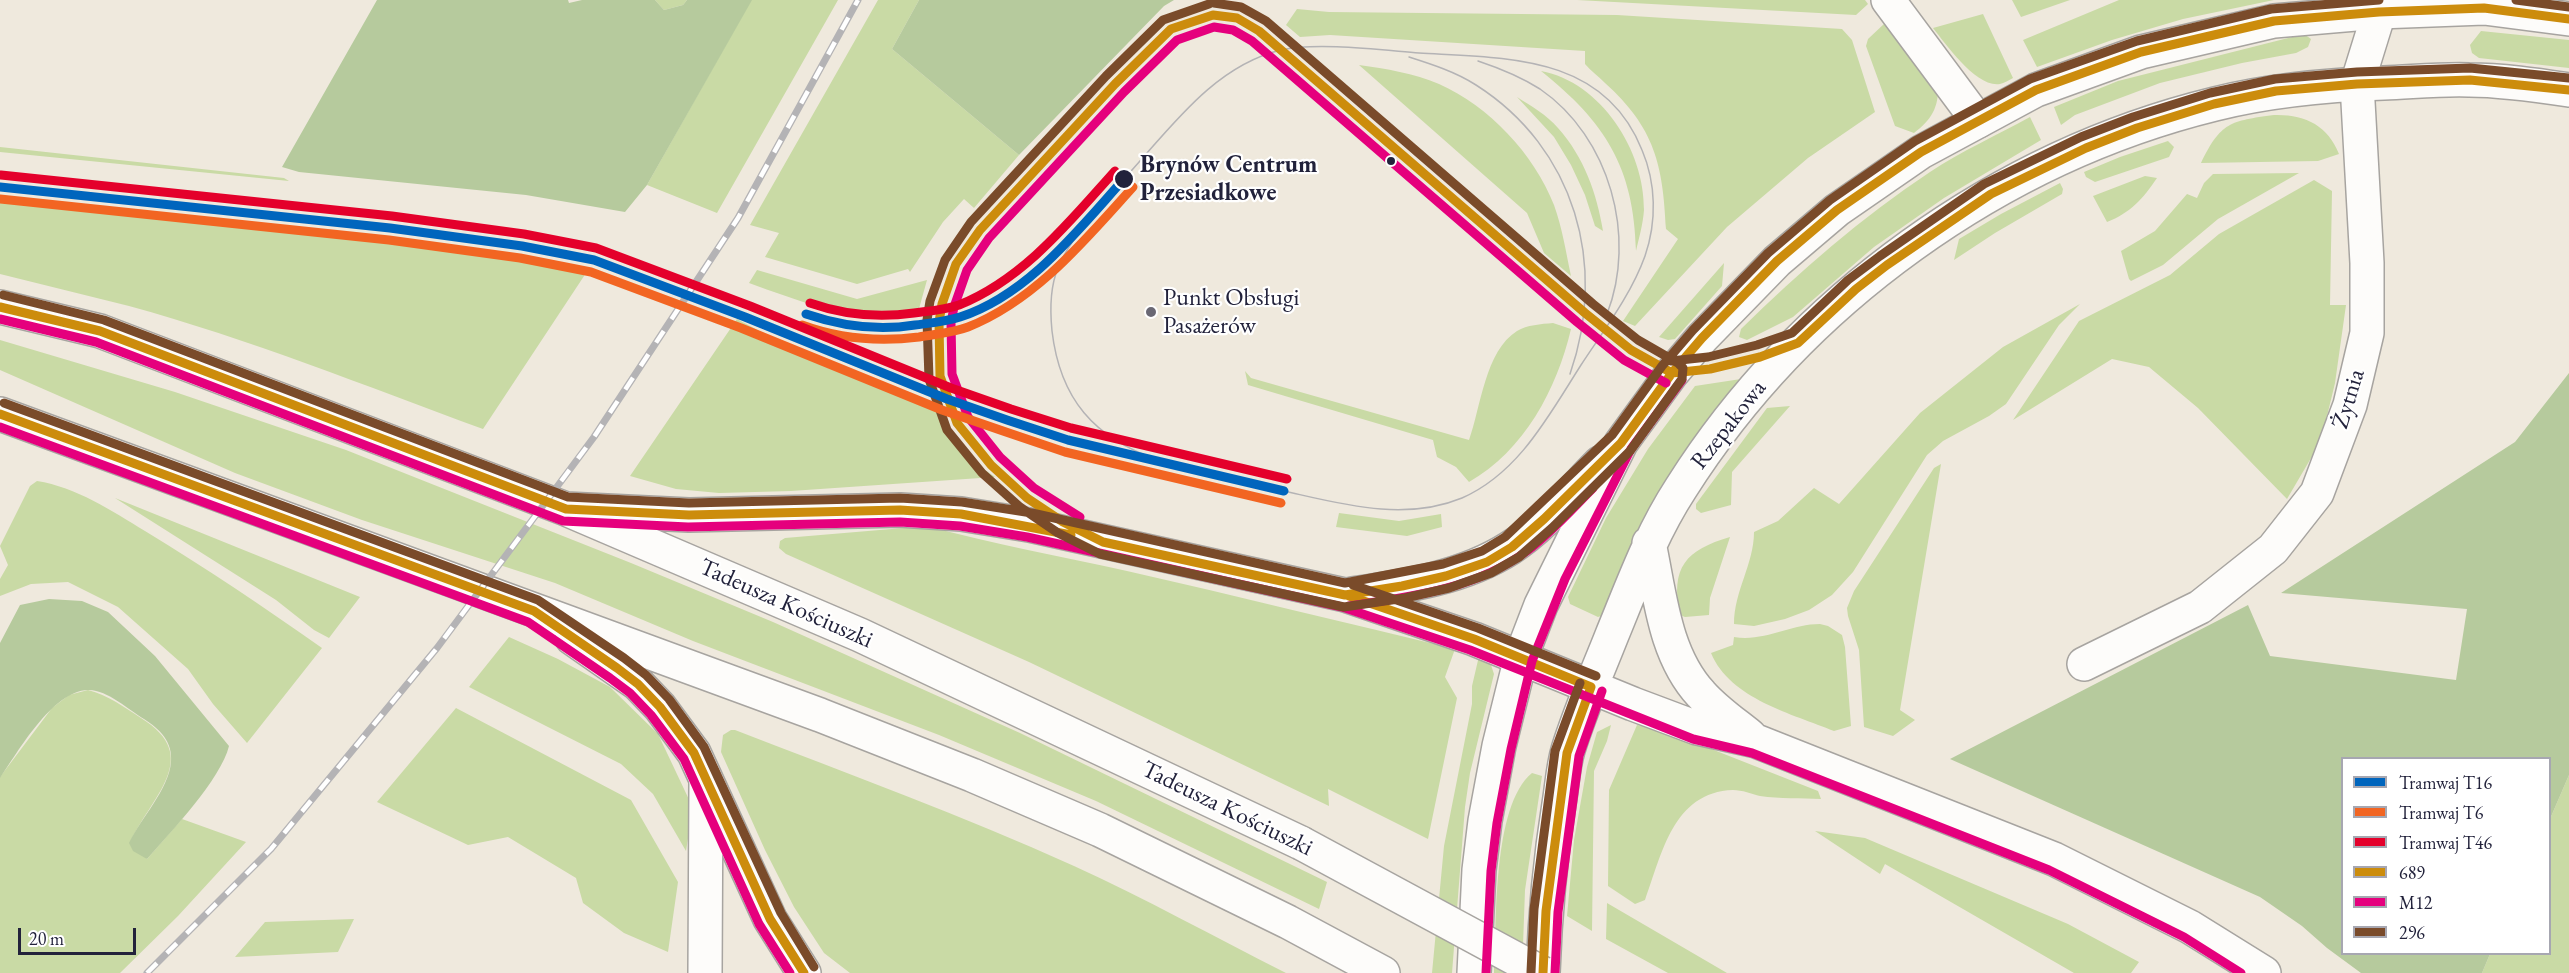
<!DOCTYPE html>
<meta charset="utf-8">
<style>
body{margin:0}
#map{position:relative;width:2569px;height:973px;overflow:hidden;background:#efe9dd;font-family:"EB Garamond",serif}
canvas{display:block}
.legend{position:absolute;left:2341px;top:757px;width:210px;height:198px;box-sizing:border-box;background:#fff;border:2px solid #a7a7b1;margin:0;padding:8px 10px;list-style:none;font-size:18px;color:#22223b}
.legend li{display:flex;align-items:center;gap:12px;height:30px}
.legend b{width:30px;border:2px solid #a7a7b1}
.scale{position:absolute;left:18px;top:928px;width:118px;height:27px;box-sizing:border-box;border:3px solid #22223b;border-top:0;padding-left:8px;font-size:18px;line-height:21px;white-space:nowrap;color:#22223b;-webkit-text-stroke:4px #fff;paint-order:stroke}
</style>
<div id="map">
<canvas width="2569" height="973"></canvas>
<ul class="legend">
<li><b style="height:8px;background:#0065bd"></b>Tramwaj T16</li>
<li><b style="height:8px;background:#f26522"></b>Tramwaj T6</li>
<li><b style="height:8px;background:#e4002b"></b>Tramwaj T46</li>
<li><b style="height:8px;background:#cc8c0c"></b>689</li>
<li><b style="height:8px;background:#e5007d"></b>M12</li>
<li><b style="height:8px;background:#7a4b2a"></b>296</li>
</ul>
<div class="scale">20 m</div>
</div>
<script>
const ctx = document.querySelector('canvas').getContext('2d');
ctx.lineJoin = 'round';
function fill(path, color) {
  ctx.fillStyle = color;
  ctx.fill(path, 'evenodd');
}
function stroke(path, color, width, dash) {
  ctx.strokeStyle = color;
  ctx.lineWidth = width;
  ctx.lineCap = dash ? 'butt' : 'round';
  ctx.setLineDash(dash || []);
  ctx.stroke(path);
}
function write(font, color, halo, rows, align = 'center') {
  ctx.font = font + ' "EB Garamond",serif';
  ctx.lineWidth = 4.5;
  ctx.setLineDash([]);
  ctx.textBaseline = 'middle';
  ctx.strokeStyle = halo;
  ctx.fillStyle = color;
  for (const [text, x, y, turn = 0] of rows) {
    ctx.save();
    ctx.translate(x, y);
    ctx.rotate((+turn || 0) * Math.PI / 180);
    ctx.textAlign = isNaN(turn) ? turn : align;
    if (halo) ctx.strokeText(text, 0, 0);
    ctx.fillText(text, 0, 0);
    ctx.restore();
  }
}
const green = new Path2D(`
 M 655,0 L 687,0 L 683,5 L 664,10 Z
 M 751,0 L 838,0 L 717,213 L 647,185 Z
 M 878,0 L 919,0 L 892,49 L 1019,155 L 974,208 L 964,199 L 943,222 L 910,272 L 908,269 L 857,284 L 765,257 L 779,233 L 750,225 Z
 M 1577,0 L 1865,0 L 1868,4 L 1856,15 Z
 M 2012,0 L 2070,0 L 2021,17 Z
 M 2119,0 L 2274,0 L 2183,19 L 2112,40 L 2037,67 L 2023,40 Z
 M 1297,9 L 1329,12 L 1617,15 L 1842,29 L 1852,40 L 1875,112 L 1808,158 L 1727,227 L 1635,326 L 1623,321 L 1678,239 L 1666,229 C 1663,165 1655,128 1605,83 C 1598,76 1591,71 1585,64 L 1585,51 L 1330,35 L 1300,37 L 1286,25 Z
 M 1983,14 L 2013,78 C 2009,80 2004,83 2000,84 C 1976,88 1946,44 1933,28 Z
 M 1885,23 L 1938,85 C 1939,108 1931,120 1914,133 L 1895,126 L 1866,46 L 1868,39 Z
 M 2481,31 L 2569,40 L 2569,68 L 2479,58 L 2472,53 L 2470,45 Z
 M 2304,34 L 2311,39 L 2308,47 L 2296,53 L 2242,63 L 2160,83 L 2075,115 L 2061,125 L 2054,107 L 2118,81 Z
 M 1359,65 C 1386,69 1414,73 1439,84 C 1489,106 1534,154 1554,205 C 1562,227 1566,252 1571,276 L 1544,253 L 1527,213 Z
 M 1541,71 C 1601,82 1645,151 1644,210 C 1643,224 1639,238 1636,251 C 1634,167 1605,122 1541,71 Z
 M 1517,97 C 1531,106 1547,115 1558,128 C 1584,157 1597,194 1603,231 L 1595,226 L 1585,195 L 1571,165 L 1554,137 Z
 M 2274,115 C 2304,114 2328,125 2339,154 L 2318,161 L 2201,163 C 2221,122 2230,121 2274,115 Z
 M 2030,117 L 2041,140 L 1944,198 L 1874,247 L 1793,317 L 1747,340 L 1739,337 L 1741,329 C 1800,271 1861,218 1930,172 C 1962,151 1997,135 2030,117 Z
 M 2168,141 L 2174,147 L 2169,157 L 2095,182 L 2086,177 L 2084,172 L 2120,157 Z
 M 0,147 L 284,178 L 289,181 L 0,152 Z
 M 2299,173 L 2218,219 L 2163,265 L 2131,281 L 2129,279 L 2121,251 L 2155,231 L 2187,194 L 2197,198 L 2204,183 L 2213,174 Z
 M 2145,176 L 2157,178 C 2143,199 2130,213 2107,222 L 2093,196 Z
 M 2314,180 L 2332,191 L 2330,305 L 2346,305 L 2335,383 L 2321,441 L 2287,499 L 2198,408 L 2149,367 L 2112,359 L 2013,420 L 2079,321 L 2170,275 L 2219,234 Z
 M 2060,183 L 2063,189 L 2062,194 L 1995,233 L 1954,260 L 1959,239 L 2001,214 Z
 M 0,198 L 419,243 L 508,254 L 588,270 L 483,429 C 366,386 249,339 129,306 C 86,295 43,285 0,274 Z
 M 1724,263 L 1722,286 L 1675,339 L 1668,340 L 1659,337 Z
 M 757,270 L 857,299 L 927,280 L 917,316 C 857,324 805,303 749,283 Z
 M 2080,304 L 2059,325 L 2006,404 L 1989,416 L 1943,441 L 1927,455 L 1853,572 L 1832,595 L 1809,610 L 1785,619 L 1754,626 L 1734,624 C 1734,591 1754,564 1754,532 L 1778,521 L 1814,488 L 1839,504 L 1920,413 L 2003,347 Z
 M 737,319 L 780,342 L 940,408 L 959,443 L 978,465 L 995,477 L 791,491 L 719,493 L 676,489 L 630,476 Z
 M 1553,323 L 1571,329 C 1557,389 1524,451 1469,482 L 1456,467 L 1437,457 L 1433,440 L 1248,385 L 1245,371 L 1251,378 L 1469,440 C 1481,407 1485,351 1517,331 C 1527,325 1541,324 1553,323 Z
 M 0,340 L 175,392 L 346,450 L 631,563 L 773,622 L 1020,733 L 1327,882 L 1319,909 L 1096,801 L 939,735 L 693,641 L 555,583 L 362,520 L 235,473 L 0,370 Z
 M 1741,379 L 1744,381 L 1604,615 L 1598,617 L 1570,604 L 1568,597 L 1606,518 L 1648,449 L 1695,386 Z
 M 1790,406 L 1732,472 L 1731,505 L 1701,513 L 1696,509 L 1696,504 L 1767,408 Z
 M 1941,464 L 1900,710 L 1915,720 L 1893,736 L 1864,727 L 1859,650 L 1848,616 L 1847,608 L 1854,591 L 1934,468 Z
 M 37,481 C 76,487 112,511 145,531 C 206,568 264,607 322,648 L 247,743 L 213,704 L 188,669 L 118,607 L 68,582 L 31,584 L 0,596 L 0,579 L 8,565 L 0,546 L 30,486 Z
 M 115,498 L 360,597 L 329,638 L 314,630 L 276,600 Z
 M 1339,513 L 1399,521 L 1441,514 L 1442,527 L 1407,536 L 1336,527 Z
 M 927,526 C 993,544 1060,556 1127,571 C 1237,596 1346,623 1455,649 L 1445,677 L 1457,698 L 1428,839 L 1328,789 L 1329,806 L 1029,662 L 786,554 L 779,548 L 780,541 L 785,538 Z
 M 1730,537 L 1710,598 L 1709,615 L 1685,617 L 1680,615 C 1670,567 1686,550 1730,537 Z
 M 1820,624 L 1828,626 L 1842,635 L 1845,647 L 1851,726 L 1834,731 C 1793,714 1730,699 1711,653 L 1733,645 L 1734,637 C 1765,642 1790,624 1820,624 Z
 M 509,637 L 558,659 L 610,687 L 658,734 L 693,808 L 686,851 L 653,794 L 621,764 L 469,687 Z
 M 1479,656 L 1490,662 L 1494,674 L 1470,773 L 1465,807 L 1452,973 L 1432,973 L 1444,846 L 1472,704 L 1472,686 Z
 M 88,690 C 108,695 124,707 141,718 C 204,757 151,796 130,843 L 147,859 L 182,819 L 246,842 L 178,916 L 120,973 L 0,973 L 0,777 L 52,708 L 69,695 Z
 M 456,708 L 631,800 L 678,882 L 668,952 L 624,933 L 583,903 L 576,878 L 508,837 L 468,845 L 377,802 Z
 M 1611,725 L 1607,741 L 1594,771 L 1592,931 L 1567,916 L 1574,840 L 1587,767 L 1597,732 Z
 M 1637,725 L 1658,728 L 1818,791 L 1821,799 C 1801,798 1780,799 1760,796 C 1752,794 1742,790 1733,790 C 1673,792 1662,854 1645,900 L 1635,904 L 1608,886 L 1609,790 Z
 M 731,730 L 735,730 C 849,774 963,816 1074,866 C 1146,899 1215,937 1286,973 L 850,973 L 824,953 L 794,907 L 765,850 L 721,752 L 723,735 Z
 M 1532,773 L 1542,776 L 1525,890 L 1522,973 L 1494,973 C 1497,922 1492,806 1532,773 Z
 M 2569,775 L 2569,973 L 2482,973 L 2490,954 L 2550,954 L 2550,819 Z
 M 1815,831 L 1865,838 L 2068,924 L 2139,962 L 2131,973 L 2074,973 L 1885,864 L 1880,874 Z
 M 1607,903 L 1727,973 L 1668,973 L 1606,939 Z
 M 354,919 L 338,952 L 235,957 L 265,922 Z`);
const forest = new Path2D(`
 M 377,0 L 568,0 L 569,3 L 582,0 L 655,0 L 664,10 L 683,5 L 687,0 L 752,0 L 647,185 L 625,212 L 526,195 L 299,172 L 282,167 Z
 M 919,0 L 1174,0 L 1164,6 L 1019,155 L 892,49 Z
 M 2569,373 L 2569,775 L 2550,819 L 2550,758 L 2342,758 L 2342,954 L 2490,954 L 2482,973 L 2361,973 L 2327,948 L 2302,926 L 2260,897 L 1950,759 L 2248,605 L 2270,656 L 2456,680 L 2467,609 L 2281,593 L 2515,442 Z
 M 49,599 L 82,601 L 108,612 L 155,656 L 229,746 C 221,779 171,832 147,859 L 133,851 L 129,843 C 141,818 169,789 171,762 C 173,742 160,729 144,719 C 129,710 106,689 88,690 C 52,691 18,752 0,778 L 0,643 L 20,605 Z`);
const street = new Path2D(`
 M 1888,0 L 1978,121
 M 2084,664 L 2200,607 L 2273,549 L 2317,493 L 2350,405 L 2367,333 L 2367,263 L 2357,84 L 2383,0
 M 705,973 L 706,781`);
const secondary = new Path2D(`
 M 0,307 L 100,331 L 566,509 L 860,635 L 1301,843
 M 0,414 L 820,715 L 972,775 L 1100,830 L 1288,922 L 1383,973
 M 566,509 L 689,515 L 900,510 L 961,514 L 1029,525 L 1345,595 L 1474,639 L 1633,704 L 1697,728 L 1756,741 L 2054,859 L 2190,927 L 2264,973
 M 1649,543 C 1660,594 1664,654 1701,694 C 1715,710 1734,723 1750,736
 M 1352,594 C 1406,586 1463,578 1510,548 C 1544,526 1572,491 1600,463
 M 572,638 L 638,684 L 660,707 L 694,753 L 770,919 L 804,973
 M 1474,973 L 1479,870 L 1485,821 L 1499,746 L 1521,657 L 1541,605 L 1621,443 L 1672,373 L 1702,338 L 1777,261 L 1837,210 L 1921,152 L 2036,90 L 2141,52 L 2274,21 L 2379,12 L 2484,8 L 2569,19
 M 1543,973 C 1545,916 1550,860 1559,804 C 1562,786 1563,767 1568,750 C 1580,711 1597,673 1612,635 C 1633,584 1651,534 1681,488 C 1800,300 1999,157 2215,104 C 2270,90 2327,85 2384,83 C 2412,82 2441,79 2469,80 C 2502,80 2536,85 2569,90`);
const tram = new Path2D(`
 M 1409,57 C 1431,64 1456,72 1476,85 C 1575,148 1608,265 1570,374
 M 1478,61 C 1499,68 1521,77 1540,89 C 1610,137 1637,237 1607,314
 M 1124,179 C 1169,130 1213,66 1281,50 C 1317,42 1381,50 1419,53 C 1506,58 1604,54 1642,150 C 1656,183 1657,221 1645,256 C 1631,295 1604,330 1581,365 C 1549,415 1519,473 1462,498 C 1404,522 1342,504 1284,491
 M 1096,211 C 1082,229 1067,246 1058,268 C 1050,287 1050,311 1052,331 C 1060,399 1094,438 1158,460`);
const rail = new Path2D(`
 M 147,973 L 271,849 L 437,648 L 594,437 L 738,218 L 858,0`);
const secondaryBridge = new Path2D(`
 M 1301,843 L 1542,973`);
const bus1 = new Path2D(`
 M 1213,15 L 1237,18 L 1259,31 L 1585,313 L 1631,350 L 1672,373 L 1621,443 L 1544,519 L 1512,547 L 1487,562 L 1446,576 L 1402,586 L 1345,595 L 1103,542 L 1063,522 L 1027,498 L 991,465 L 957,423 L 940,376 L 939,322 L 942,304 L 956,264 L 980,230 L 1115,84 L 1171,29 Z
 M 0,307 L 100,331 L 566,509 L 689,515 L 900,510 L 961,514 L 1071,535
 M 1672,373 L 1702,338 L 1777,261 L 1837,210 L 1921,152 L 2036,90 L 2141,52 L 2274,21 L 2379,12 L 2484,8 L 2569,19
 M 1672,373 L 1710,369 L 1760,357 L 1798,343 L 1856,289 L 1887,265 L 1991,194 L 2086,148 L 2137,128 L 2214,104 L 2276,91 L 2357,84 L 2470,80 L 2569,90
 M 0,414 L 534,611 L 617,668 L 638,684 L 660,707 L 694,753 L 770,919 L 804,973
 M 1349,596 L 1474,639 L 1591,687
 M 1543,973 L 1546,911 L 1567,753 L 1591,687`);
const bus2 = new Path2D(`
 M 0,319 L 96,342 L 563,521 L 688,527 L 900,522 L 960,526 L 1027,537 L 1342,607 L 1470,650 L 1693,739 L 1752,753 L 2049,870 L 2184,937 L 2241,973
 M 0,427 L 528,622 L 610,678 L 630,693 L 651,715 L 684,759 L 759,924 L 790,973
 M 1080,517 L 1034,488 L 1000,457 L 968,417 L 952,374 L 951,323 L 954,307 L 967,270 L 989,238 L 1124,92 L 1177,40 L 1214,27 L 1233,30 L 1252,41 L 1577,322 L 1624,360 L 1666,383
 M 1349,606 C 1410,597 1476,589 1527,551 C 1551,533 1572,509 1593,488
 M 1486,973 L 1491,871 L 1497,823 L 1511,749 L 1532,661 L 1565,579 L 1631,449 L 1682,380
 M 1555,973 L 1558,912 L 1579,756 L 1602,691`);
const bus3 = new Path2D(`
 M 2516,0 L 2569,7
 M 1209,4 L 1163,20 L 1106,76 L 971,222 L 945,260 L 930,301 L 927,320 L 929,379 L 947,430 L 982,473 L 1020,507 L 1058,533 L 1100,554 L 1344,607 L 1405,598 L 1449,588 L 1491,573 L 1519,557 L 1552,528 L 1630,451 L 1682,379 L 1683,368 L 1678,363 L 1638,340 L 1593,304 L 1266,21 L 1241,7 L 1214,3
 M 3,295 L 104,320 L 568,497 L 689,503 L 900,498 L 962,502 L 1032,513 L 1345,583 L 1443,564 L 1482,551 L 1505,537 L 1612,435 L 1662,366 L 1693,330 L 1768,253 L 1830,200 L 1915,141 L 2030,79 L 2137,41 L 2271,9 L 2379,0
 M 1671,361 L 1708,357 L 1757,345 L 1792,333 L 1848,280 L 1880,256 L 1984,184 L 2081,137 L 2133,117 L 2210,93 L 2275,79 L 2357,72 L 2470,68 L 2569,78
 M 4,403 L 538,600 L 624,658 L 646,675 L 669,699 L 704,747 L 781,913 L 814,967
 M 1353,585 L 1478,628 L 1596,676
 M 1531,972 L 1534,909 L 1555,751 L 1580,683`);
const tram1 = new Path2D(`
 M 0,187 L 390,228 L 522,246 L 594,260 L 745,317 L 947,399 L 1007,420 L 1068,440 L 1284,491
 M 806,314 C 841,326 878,331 915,325 C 930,323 945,322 960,317 C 1028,295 1078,230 1124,179`);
const tram2 = new Path2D(`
 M 0,199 L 389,240 L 520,258 L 591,272 L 741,328 L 942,410 L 1003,431 L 1065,452 L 1281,503
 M 802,325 C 840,339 879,342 919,337 C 935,334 952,333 968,327 C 1036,300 1085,240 1133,187`);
const tram3 = new Path2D(`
 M 1,175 L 392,216 L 524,234 L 596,248 L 750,306 L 951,388 L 1011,409 L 1071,428 L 1287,479
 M 810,303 C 844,315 878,318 914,313 C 929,311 945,310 959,305 C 1024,279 1070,221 1115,171`);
const markers = [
 [1391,161,5,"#22223b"],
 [1124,179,10,"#22223b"],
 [1151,312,6,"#6a6874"]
];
const stopNames = [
 ["Brynów Centrum",1140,165],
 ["Przesiadkowe",1140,193]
];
const poiNames = [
 ["Punkt Obsługi",1163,298],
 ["Pasażerów",1163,326]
];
const streetNames = [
 ["Żytnia",2349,399,-73],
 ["Rzepakowa",1729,425,-52],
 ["Tadeusza Kościuszki",786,604,24],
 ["Tadeusza Kościuszki",1227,809,26]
];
fill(green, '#c9daa5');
fill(forest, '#b6ca9d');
stroke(street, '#a7a4a0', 36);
stroke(secondary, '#a7a4a0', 36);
stroke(street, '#fdfcfa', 33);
stroke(secondary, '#fdfcfa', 33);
stroke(tram, '#b4b3b5', 1.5);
stroke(rail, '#b4b3b5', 7);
stroke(rail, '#fff', 4.5, [14]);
stroke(secondaryBridge, '#a7a4a0', 36, []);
stroke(secondaryBridge, '#fdfcfa', 33);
stroke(bus1, '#cc8c0c', 9);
stroke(bus2, '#e5007d', 9);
stroke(bus3, '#7a4b2a', 9);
stroke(tram1, '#0065bd', 9);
stroke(tram2, '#f26522', 9);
stroke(tram3, '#e4002b', 9);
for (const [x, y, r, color] of markers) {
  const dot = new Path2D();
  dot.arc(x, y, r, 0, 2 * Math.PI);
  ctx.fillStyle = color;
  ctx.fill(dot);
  stroke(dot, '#fff', 2);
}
write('bold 24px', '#22223b', '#fff', stopNames, 'left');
write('24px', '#22223b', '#fff', poiNames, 'left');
write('24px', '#22223b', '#fff', streetNames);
</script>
